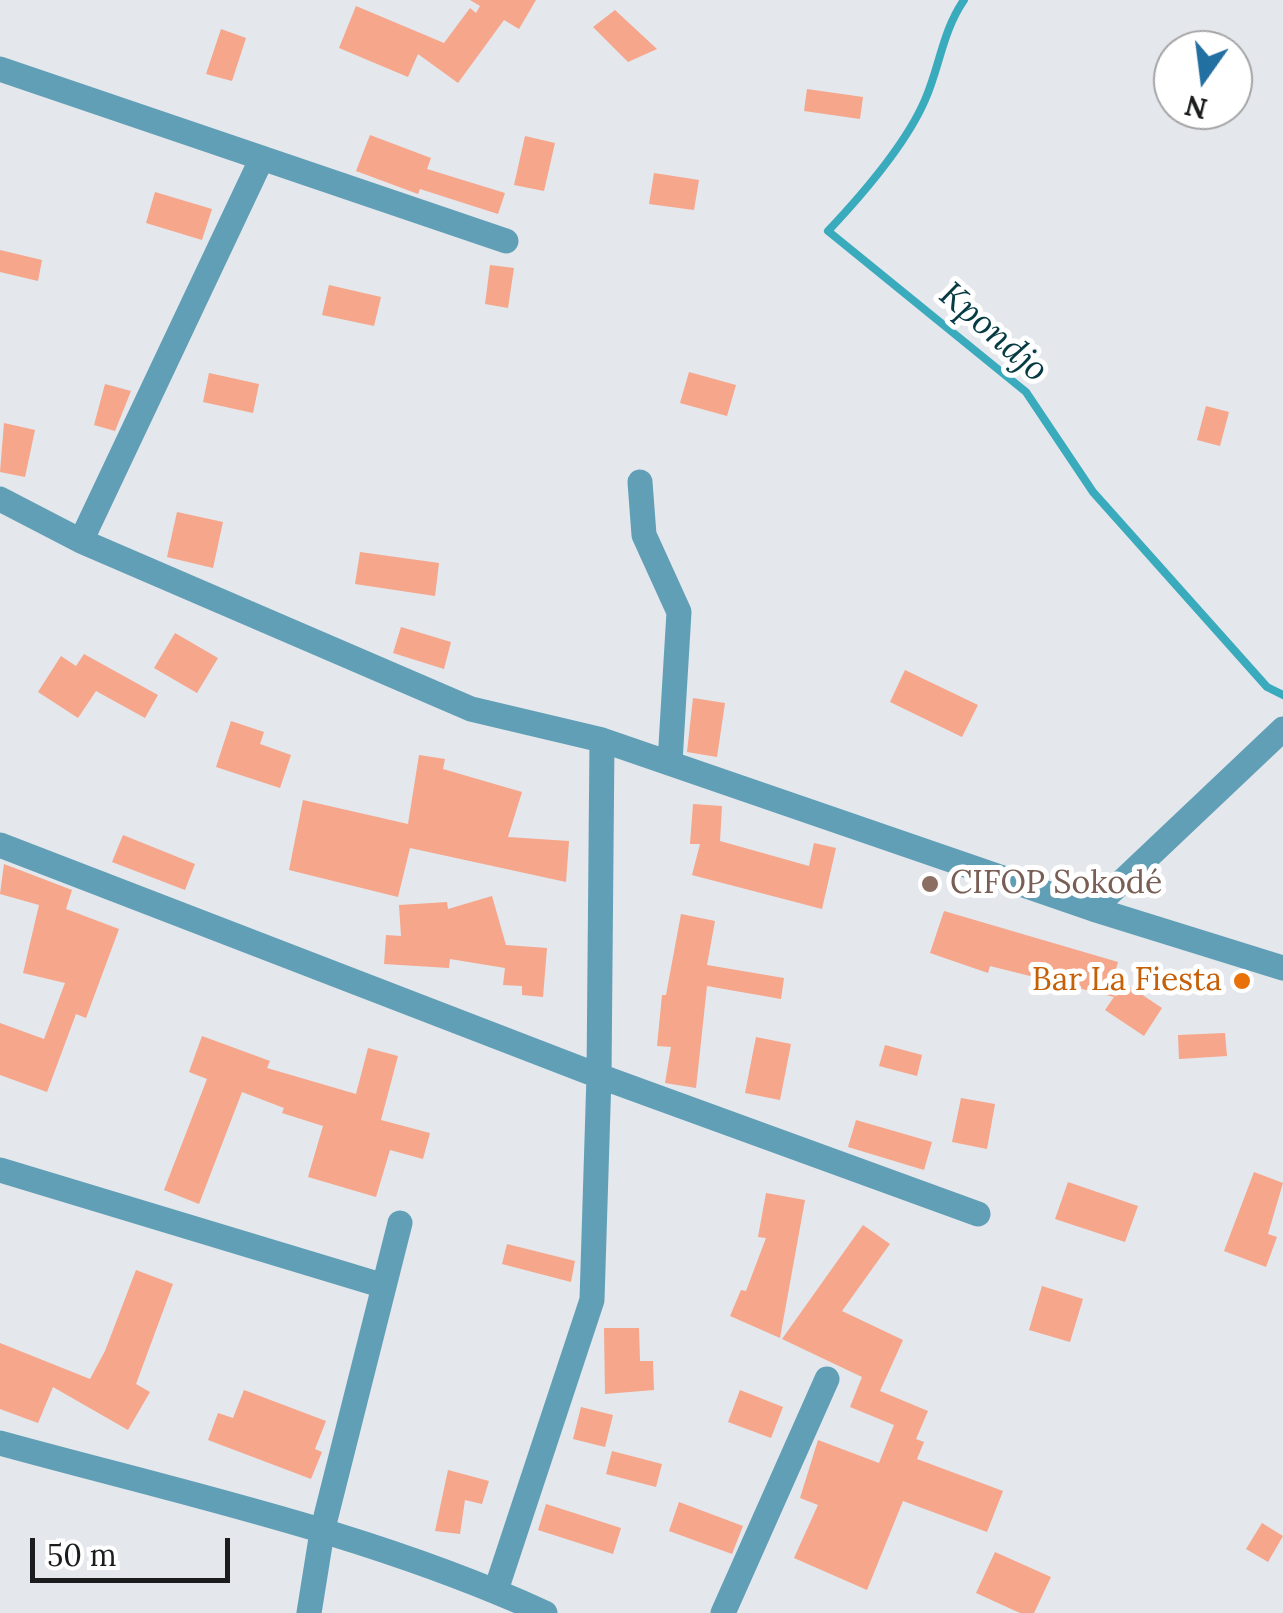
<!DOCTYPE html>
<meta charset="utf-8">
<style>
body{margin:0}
#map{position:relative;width:1283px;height:1613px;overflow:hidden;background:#e4e7ec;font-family:Lora,serif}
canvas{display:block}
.north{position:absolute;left:1153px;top:30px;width:100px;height:100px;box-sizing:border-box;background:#fff;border:2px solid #a4a4a5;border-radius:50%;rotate:194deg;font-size:28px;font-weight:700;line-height:40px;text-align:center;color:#1b1c1d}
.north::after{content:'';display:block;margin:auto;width:35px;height:45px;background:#226fa1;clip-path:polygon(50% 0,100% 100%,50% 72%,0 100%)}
.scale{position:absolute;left:30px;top:1538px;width:200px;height:45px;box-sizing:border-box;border:5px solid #1b1c1d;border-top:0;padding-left:12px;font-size:30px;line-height:35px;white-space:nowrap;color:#1b1c1d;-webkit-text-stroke:8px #fff;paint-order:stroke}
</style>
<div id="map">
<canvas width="1283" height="1613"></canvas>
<div class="north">N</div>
<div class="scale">50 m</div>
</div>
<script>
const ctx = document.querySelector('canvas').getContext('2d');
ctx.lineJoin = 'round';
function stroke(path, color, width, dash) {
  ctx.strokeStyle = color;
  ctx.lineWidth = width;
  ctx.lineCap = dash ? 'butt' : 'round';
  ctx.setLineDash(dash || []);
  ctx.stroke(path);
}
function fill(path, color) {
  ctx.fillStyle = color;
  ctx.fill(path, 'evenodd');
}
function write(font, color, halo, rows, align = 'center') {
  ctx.font = font + ' Lora,serif';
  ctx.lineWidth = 10;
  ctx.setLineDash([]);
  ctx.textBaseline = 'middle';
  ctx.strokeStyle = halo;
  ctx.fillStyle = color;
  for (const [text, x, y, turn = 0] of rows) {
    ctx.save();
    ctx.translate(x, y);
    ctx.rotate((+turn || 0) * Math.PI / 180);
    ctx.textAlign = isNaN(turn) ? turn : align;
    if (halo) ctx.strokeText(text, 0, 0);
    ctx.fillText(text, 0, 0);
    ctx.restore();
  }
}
const stream = new Path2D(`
 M 964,0 C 942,32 940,66 925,100 C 906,144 861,196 828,231 L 1026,392 L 1093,492 L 1267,687 L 1283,695`);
const building = new Path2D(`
 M 470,0 L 536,0 L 519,29 L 504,20 L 458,83 L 418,54 L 408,77 L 339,48 L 356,6 L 444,43 L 470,8 L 476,13 L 480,6 Z
 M 615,10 L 657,49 L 628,62 L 593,27 Z
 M 221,29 L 246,38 L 232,81 L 206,74 Z
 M 807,89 L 863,97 L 860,119 L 804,111 Z
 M 370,135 L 431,158 L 427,169 L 505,193 L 498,214 L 420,189 L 418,194 L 356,171 Z
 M 525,136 L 555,143 L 544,191 L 514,185 Z
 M 654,173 L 699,180 L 694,210 L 649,204 Z
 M 155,192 L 212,209 L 202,240 L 146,223 Z
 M 0,250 L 42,260 L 38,281 L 0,272 Z
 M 490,265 L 514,268 L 508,308 L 485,304 Z
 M 329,285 L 381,297 L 374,326 L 322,315 Z
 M 689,372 L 736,385 L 727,416 L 680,403 Z
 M 209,373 L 259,384 L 253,413 L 203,402 Z
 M 105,384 L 131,391 L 115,431 L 94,425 Z
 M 1206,406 L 1229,412 L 1220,446 L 1197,440 Z
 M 4,423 L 35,430 L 25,477 L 0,472 Z
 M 177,512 L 223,522 L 213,568 L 167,557 Z
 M 360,552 L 439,563 L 435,596 L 355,584 Z
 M 401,627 L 451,642 L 444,669 L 393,653 Z
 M 175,633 L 218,658 L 197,693 L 154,668 Z
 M 84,654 L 158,695 L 145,718 L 96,691 L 78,718 L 38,692 L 61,656 L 76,666 Z
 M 905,670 L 978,705 L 962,737 L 890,702 Z
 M 693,698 L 725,703 L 717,757 L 687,752 Z
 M 231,721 L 264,732 L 260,744 L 291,755 L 280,788 L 216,767 Z
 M 419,755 L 445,759 L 443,769 L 522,792 L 508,837 L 569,841 L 566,882 L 410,848 L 398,897 L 289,870 L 303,800 L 408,824 Z
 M 693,804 L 722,806 L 720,841 L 809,866 L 814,843 L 836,848 L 822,909 L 692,875 L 700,844 L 690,844 Z
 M 123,835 L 195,864 L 185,890 L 112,862 Z
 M 4,864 L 72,890 L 66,909 L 119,929 L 86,1018 L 76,1014 L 47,1092 L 0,1075 L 0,1023 L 44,1039 L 65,983 L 23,973 L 39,905 L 0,894 Z
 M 492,896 L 506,945 L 547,948 L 543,997 L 522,995 L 522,986 L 503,985 L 505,968 L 450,959 L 449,968 L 384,964 L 386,935 L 401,936 L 399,905 L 447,902 L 448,909 Z
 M 944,911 L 1118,962 L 1114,976 L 1162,1008 L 1144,1036 L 1105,1010 L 1114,997 L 990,966 L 988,973 L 930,953 Z
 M 681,914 L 715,921 L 707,965 L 784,978 L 781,999 L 707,986 L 696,1088 L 665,1083 L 671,1047 L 657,1046 L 662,995 L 666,995 Z
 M 1225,1033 L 1227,1056 L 1179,1059 L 1178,1035 Z
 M 202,1036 L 270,1061 L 267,1068 L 356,1094 L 368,1048 L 398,1056 L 381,1120 L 430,1133 L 423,1159 L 390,1150 L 376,1197 L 308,1177 L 323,1126 L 282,1113 L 284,1108 L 242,1092 L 199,1204 L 164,1190 L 207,1079 L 189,1072 Z
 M 756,1037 L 791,1044 L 780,1100 L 745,1093 Z
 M 885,1045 L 922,1055 L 917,1076 L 879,1066 Z
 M 961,1098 L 995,1104 L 987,1149 L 952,1142 Z
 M 856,1120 L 932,1142 L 924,1170 L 848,1147 Z
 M 1254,1172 L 1283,1183 L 1268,1234 L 1277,1237 L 1266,1267 L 1224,1251 Z
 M 1068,1182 L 1138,1206 L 1125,1242 L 1055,1219 Z
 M 766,1193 L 805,1200 L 780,1338 L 730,1316 L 741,1290 L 746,1291 L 766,1238 L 758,1237 Z
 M 863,1225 L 890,1244 L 842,1311 L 903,1340 L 880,1391 L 928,1411 L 916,1439 L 924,1442 L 917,1459 L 1003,1491 L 987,1532 L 903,1501 L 867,1590 L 794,1558 L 818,1505 L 800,1498 L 818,1440 L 879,1463 L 894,1425 L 850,1407 L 862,1377 L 782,1339 Z
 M 507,1244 L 575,1261 L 571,1282 L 502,1264 Z
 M 136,1270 L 173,1284 L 136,1384 L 150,1392 L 128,1430 L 53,1387 L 38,1423 L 0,1409 L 0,1343 L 90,1379 L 105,1351 Z
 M 1042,1286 L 1083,1299 L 1070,1342 L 1029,1330 Z
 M 604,1328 L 639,1328 L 640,1361 L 653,1361 L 654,1390 L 605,1394 Z
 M 244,1390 L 326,1421 L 315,1449 L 322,1452 L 311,1479 L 208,1440 L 218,1413 L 233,1418 Z
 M 740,1390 L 783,1407 L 771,1438 L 728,1422 Z
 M 581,1407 L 613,1415 L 605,1447 L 573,1439 Z
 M 612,1451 L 662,1464 L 656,1487 L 606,1474 Z
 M 448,1470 L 489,1481 L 482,1504 L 465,1500 L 460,1534 L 435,1531 Z
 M 679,1502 L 743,1526 L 732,1554 L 669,1531 Z
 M 546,1504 L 621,1528 L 613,1554 L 538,1530 Z
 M 1262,1523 L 1283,1536 L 1268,1562 L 1246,1549 Z
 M 995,1552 L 1051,1577 L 1034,1613 L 1020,1613 L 976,1593 Z`);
const minor = new Path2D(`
 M 0,69 L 506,241
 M 640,482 L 644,535 L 679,612 L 670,762
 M 0,499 L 81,541 L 471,709 L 602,740 L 1093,909 L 1283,968
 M 81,541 L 262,158
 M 0,845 L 599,1076 L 978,1214
 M 1093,909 L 1283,729
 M 0,1170 L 384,1286
 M 0,1443 C 182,1493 373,1534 545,1613
 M 496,1590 L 592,1300 L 599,1076 L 602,740
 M 309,1613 L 322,1532 L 400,1223
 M 723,1613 L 827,1379`);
const markers = [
 [930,884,10,"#8d6e63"],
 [1242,981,10,"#e8710a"]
];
const educationNames = [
 ["CIFOP Sokodé",950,884]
];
const foodNames = [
 ["Bar La Fiesta",1222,981]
];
const waterNames = [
 ["Kpondjo",993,333,41]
];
stroke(stream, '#3aaabd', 8);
fill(building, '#f5a68b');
stroke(minor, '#619fb7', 25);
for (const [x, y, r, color] of markers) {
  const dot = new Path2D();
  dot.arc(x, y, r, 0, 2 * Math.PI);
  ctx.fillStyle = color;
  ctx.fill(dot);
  stroke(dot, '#fff', 4);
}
write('32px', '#785e54', '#fff', educationNames, 'left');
write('32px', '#c56008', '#fff', foodNames, 'right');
write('italic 35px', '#073b43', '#fff', waterNames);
</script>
